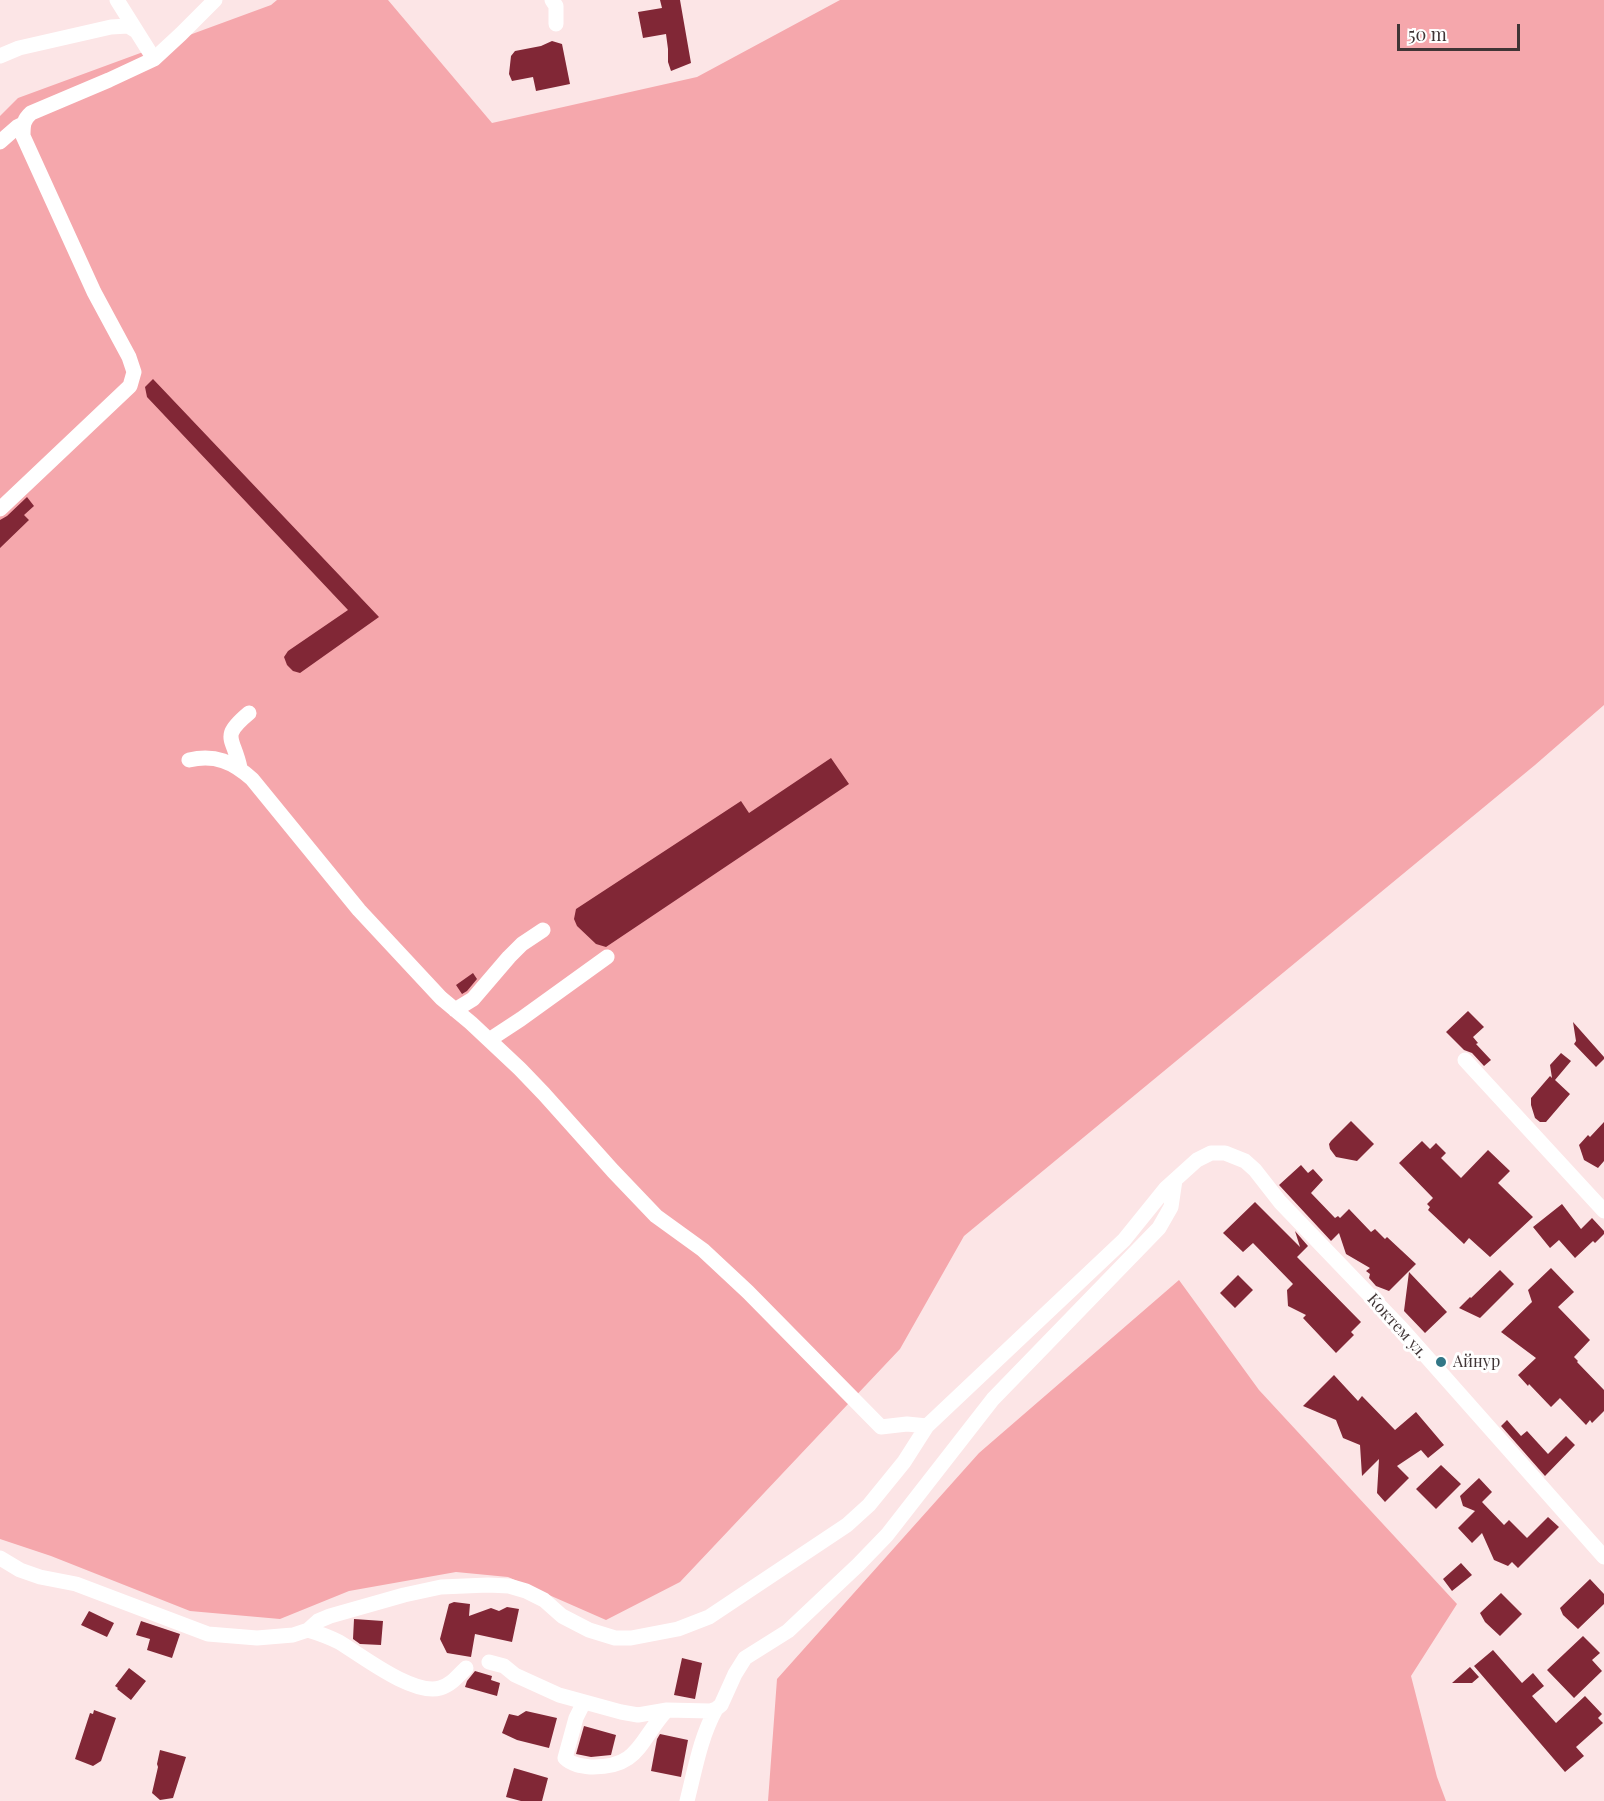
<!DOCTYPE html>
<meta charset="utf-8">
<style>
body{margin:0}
#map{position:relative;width:1604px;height:1801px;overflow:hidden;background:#fce5e6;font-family:"Playfair Display",serif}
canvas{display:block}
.scale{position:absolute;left:1397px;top:24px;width:123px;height:27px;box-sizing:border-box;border:3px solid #403536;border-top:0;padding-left:8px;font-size:18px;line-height:21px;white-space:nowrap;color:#403536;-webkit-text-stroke:4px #fff;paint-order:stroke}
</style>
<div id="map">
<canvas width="1604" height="1801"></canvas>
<div class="scale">50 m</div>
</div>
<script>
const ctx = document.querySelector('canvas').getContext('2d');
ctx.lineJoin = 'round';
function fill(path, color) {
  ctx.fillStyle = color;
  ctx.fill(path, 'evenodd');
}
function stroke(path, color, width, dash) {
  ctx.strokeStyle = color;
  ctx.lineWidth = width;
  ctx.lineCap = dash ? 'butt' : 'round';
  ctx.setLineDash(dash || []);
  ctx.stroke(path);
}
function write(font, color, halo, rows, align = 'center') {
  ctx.font = font + ' "Playfair Display",serif';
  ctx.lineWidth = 6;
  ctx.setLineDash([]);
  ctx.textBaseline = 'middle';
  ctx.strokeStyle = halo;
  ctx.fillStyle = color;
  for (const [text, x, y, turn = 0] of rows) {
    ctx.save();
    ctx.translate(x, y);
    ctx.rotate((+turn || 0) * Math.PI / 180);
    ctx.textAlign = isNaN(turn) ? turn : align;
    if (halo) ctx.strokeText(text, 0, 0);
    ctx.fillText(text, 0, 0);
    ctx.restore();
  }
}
const green = new Path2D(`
 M 277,0 L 388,0 L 492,123 L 697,77 L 840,0 L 1604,0 L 1604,705 L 1535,765 L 964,1236 L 900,1349 L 680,1582 L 606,1620 L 508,1577 L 456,1572 L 349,1591 L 280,1619 L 190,1611 L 51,1556 L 0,1539 L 0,116 L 18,98 L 271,5 Z
 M 1179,1280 L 1259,1390 L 1457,1604 L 1411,1676 L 1437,1777 L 1446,1801 L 768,1801 L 777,1679 L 979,1453 Z`);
const building = new Path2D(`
 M 660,0 L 680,0 L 691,63 L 671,71 L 668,62 L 668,49 L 666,34 L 643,38 L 638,12 L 662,8 Z
 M 552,41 L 562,44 L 570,84 L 536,91 L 533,77 L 512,81 L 509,74 L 511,56 L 515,51 L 541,46 Z
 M 153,379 L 379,617 L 300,673 L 293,671 L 287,665 L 284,657 L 288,651 L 348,610 L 147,397 L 145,387 Z
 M 27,497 L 34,506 L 24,515 L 29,520 L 0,548 L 0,520 L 7,516 Z
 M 831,758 L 849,784 L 606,947 L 596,944 L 577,926 L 574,919 L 576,909 L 741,801 L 749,813 Z
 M 473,973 L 477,979 L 467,991 L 462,994 L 456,985 Z
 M 1468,1011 L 1484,1027 L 1473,1037 L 1478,1043 L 1476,1044 L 1491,1060 L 1484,1066 L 1472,1053 L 1464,1050 L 1446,1032 Z
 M 1573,1022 L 1604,1057 L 1604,1059 L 1596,1067 L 1574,1044 L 1576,1041 Z
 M 1561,1053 L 1571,1061 L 1555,1080 L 1570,1094 L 1546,1122 L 1540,1122 L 1535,1118 L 1531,1105 L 1531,1098 L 1550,1076 L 1552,1078 L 1550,1065 Z
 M 1351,1121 L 1374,1144 L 1357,1161 L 1336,1157 L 1330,1149 L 1329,1144 L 1331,1141 Z
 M 1604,1122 L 1604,1161 L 1598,1168 L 1584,1160 L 1579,1145 L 1588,1135 L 1590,1137 Z
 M 1422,1141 L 1430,1149 L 1436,1143 L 1446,1153 L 1441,1158 L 1461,1178 L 1488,1150 L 1510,1171 L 1498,1183 L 1533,1217 L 1490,1257 L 1469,1238 L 1464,1244 L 1428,1210 L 1430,1207 L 1427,1204 L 1433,1198 L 1399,1163 Z
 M 1301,1165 L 1308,1173 L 1313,1169 L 1323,1180 L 1311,1193 L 1335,1218 L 1338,1216 L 1340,1218 L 1349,1209 L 1371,1232 L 1375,1229 L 1385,1239 L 1387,1237 L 1416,1264 L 1389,1291 L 1376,1286 L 1369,1278 L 1370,1274 L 1366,1271 L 1370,1268 L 1346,1254 L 1339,1233 L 1331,1241 L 1279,1185 Z
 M 1255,1202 L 1300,1247 L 1295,1231 L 1308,1246 L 1297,1257 L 1361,1322 L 1351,1332 L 1354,1335 L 1336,1353 L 1303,1318 L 1306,1315 L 1288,1306 L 1287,1290 L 1293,1284 L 1253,1243 L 1243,1252 L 1223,1233 Z
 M 1562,1204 L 1581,1229 L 1592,1218 L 1604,1231 L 1604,1234 L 1595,1243 L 1593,1241 L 1575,1258 L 1559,1240 L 1550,1248 L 1533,1227 Z
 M 1551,1268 L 1574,1292 L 1558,1307 L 1590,1340 L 1574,1357 L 1578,1361 L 1577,1362 L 1604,1390 L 1604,1411 L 1592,1423 L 1590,1420 L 1586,1425 L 1560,1398 L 1551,1407 L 1529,1384 L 1528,1386 L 1518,1375 L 1536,1358 L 1501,1332 L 1532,1302 L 1528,1290 Z
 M 1500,1270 L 1514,1284 L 1480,1318 L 1459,1308 L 1470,1297 L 1471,1298 Z
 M 1409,1272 L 1447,1312 L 1425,1333 L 1404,1311 Z
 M 1238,1275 L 1253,1290 L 1235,1308 L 1220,1293 Z
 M 1334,1375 L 1358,1401 L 1362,1396 L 1395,1430 L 1416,1412 L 1444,1445 L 1428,1458 L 1421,1450 L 1397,1466 L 1409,1478 L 1385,1502 L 1377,1493 L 1379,1459 L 1362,1476 L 1360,1445 L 1343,1438 L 1336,1420 L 1303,1406 Z
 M 1507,1420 L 1521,1436 L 1527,1431 L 1548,1454 L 1566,1436 L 1575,1445 L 1545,1476 L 1501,1426 Z
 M 1441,1465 L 1461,1484 L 1436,1509 L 1416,1489 Z
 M 1479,1478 L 1492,1492 L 1482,1502 L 1504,1525 L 1509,1520 L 1527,1538 L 1548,1517 L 1559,1527 L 1518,1568 L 1512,1562 L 1508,1566 L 1494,1560 L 1482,1533 L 1472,1543 L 1458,1528 L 1475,1511 L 1463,1506 L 1460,1496 Z
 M 1461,1563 L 1472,1575 L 1452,1591 L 1443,1579 Z
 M 1590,1579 L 1604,1594 L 1604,1604 L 1578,1629 L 1563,1615 L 1560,1608 Z
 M 1501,1593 L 1522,1614 L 1500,1636 L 1485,1622 L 1480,1613 Z
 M 454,1602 L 470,1604 L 469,1616 L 491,1608 L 499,1611 L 507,1607 L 519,1609 L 512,1642 L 475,1634 L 471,1657 L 447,1653 L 440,1639 L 449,1604 Z
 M 89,1611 L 114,1623 L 107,1637 L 81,1625 Z
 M 354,1619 L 383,1621 L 381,1645 L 360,1644 L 353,1639 Z
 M 141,1621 L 180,1634 L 172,1658 L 147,1650 L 150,1639 L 136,1635 Z
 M 1583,1636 L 1600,1653 L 1592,1660 L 1602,1671 L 1574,1698 L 1547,1670 Z
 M 1493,1650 L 1522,1683 L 1533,1673 L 1544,1686 L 1532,1696 L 1556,1723 L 1585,1696 L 1602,1714 L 1598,1718 L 1603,1723 L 1576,1747 L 1584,1756 L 1565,1772 L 1474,1666 Z
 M 682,1658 L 702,1663 L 695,1699 L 674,1695 Z
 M 1470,1667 L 1479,1677 L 1472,1683 L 1452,1683 Z
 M 129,1668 L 146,1681 L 131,1700 L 117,1689 L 118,1688 L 115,1686 Z
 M 475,1671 L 492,1676 L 491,1680 L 500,1683 L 497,1696 L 465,1687 L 467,1681 Z
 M 94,1710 L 116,1718 L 101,1761 L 93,1766 L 75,1759 L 90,1713 L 93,1714 Z
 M 526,1711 L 557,1718 L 549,1748 L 517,1740 L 502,1733 L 509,1714 L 518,1716 Z
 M 584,1726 L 616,1735 L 611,1755 L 591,1757 L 576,1754 Z
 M 660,1734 L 688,1740 L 681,1777 L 651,1771 L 657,1739 Z
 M 160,1750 L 186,1757 L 173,1798 L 160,1800 L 152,1793 L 158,1767 L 157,1764 Z
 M 514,1768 L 548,1778 L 542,1801 L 521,1801 L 506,1797 Z`);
const street = new Path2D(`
 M 117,0 L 154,59
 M 552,0 L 556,6 L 556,24
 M 0,56 L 19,48 L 111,27 L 128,26 L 136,31
 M 0,142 L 17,127 L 23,124
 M 0,509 L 130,386 L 134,372 L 129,357 L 94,292 L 23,136 C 23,126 23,120 31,113 L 109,80 L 154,59 L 181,34 L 215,0
 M 189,760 C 215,754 233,762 252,779 L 359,910 L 441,998 L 471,1023 L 520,1069 L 544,1094 L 613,1171 L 656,1216 L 703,1250 L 748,1292 L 881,1427 L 907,1424 L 927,1426
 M 240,768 C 234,737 219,738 249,713
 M 455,1010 L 473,999 L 509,957 L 522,944 L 543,930
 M 489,1040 L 521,1019 L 607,957
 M 1465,1060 L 1604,1211
 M 0,1558 L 20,1570 L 40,1577 L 76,1584 L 208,1634 L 257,1638 L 293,1635 L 308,1630 L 318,1621 L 330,1616 L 404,1595 L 441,1587 L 488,1585 L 509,1586 L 526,1591 L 544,1600 L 562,1616 L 589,1630 L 615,1638 L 631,1638 L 678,1629 L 709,1617 L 847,1525 L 869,1505 L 904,1462 L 927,1426 L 1124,1240 L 1166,1188 L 1197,1160 L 1211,1153 L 1225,1153 L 1245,1161 L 1255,1170 L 1280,1202 L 1402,1329 L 1604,1557
 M 308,1630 C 318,1633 329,1637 339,1642 C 361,1655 413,1696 440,1688 C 451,1685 458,1676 466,1668
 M 489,1662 L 504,1666 L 515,1675 L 559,1695 L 621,1712 L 638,1715 L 667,1710 L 710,1711 L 716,1709 L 721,1705 L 735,1674 L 745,1658 L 788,1631 L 858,1565 L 887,1535 L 993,1399 L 1159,1228 L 1171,1207 L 1175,1180
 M 584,1702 L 576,1718 L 565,1758 C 572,1765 582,1766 591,1767 C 640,1768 639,1740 667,1710
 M 687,1801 C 695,1770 700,1738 716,1709`);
const markers = [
 [1441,1362,6,"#327686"]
];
const streetNames = [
 ["Коктем ул.",1397,1326,48]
];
const poiNames = [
 ["Айнур",1453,1362]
];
fill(green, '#f5a7ac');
fill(building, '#812736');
stroke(street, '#fff', 15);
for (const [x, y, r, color] of markers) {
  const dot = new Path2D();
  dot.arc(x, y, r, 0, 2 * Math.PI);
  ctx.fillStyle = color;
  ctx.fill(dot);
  stroke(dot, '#fff', 2);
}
write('16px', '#403536', '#fff', streetNames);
write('16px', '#403536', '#fff', poiNames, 'left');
</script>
